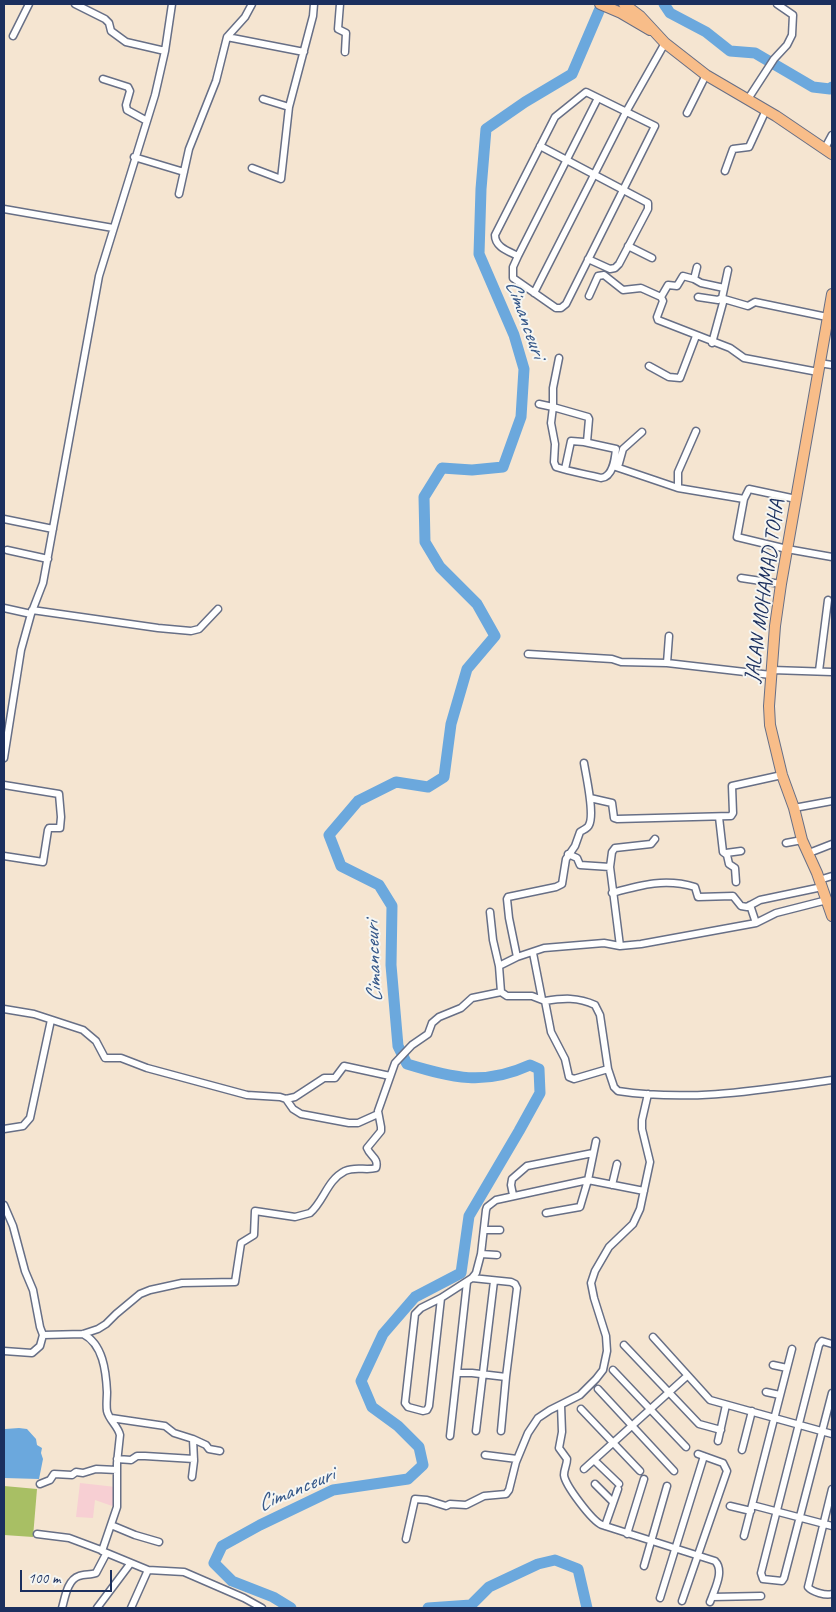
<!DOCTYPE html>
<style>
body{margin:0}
#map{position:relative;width:836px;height:1612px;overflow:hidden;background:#f5e5d1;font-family:Caveat,sans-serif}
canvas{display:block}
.frame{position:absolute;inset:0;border:5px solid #1b2f5e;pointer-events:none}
.scale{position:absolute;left:20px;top:1570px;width:92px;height:22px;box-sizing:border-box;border:2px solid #1b2f5e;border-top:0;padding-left:6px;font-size:15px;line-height:18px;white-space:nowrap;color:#1b2f5e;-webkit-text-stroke:4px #f6f6f2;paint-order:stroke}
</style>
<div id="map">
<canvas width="836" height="1612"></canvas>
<div class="frame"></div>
<div class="scale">100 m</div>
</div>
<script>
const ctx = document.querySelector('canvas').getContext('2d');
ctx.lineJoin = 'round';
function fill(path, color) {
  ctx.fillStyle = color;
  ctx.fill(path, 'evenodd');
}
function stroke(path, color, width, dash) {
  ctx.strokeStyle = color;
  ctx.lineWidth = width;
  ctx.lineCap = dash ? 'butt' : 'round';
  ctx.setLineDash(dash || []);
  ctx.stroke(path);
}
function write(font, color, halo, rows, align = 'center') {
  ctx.font = font + ' Caveat,sans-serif';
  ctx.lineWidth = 4;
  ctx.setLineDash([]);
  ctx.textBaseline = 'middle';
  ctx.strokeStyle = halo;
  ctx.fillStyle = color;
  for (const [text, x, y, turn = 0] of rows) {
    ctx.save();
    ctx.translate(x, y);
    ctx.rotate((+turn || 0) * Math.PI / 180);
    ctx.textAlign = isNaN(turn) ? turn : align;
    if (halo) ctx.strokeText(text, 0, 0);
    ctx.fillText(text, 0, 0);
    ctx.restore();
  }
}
const built = new Path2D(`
 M 80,1483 L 116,1487 L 115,1507 L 95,1500 L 93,1518 L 76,1517 Z`);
const green = new Path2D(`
 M 4,1486 L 37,1489 L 33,1537 L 4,1535 Z`);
const water = new Path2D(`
 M 19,1428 L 27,1429 L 36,1439 L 37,1445 L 42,1448 L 41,1453 L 43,1459 L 39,1479 L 4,1478 L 4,1432 L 5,1429 Z`);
const river = new Path2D(`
 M 664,4 L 670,13 L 706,32 L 730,51 L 755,53 L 813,87 L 830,89 L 832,87
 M 291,1608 L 273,1597 L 232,1581 L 214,1563 L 222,1546 L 260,1525 L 333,1490 L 408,1479 L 423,1465 L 419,1447 L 398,1426 L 372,1407 L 361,1381 L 383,1334 L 415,1297 L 461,1273 L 469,1216 L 519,1131 L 540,1093 L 539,1069 L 530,1065 C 484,1086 453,1078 407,1064 L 398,1046 L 391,965 L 392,906 L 379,885 L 341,866 L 329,835 L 358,801 L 396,782 L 428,787 L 444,777 L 451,724 L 467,669 L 495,636 L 477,604 L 440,567 L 425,542 L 424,497 L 442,468 L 472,470 L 503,467 L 521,417 L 524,369 L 514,335 L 479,254 L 481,189 L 486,129 L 525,102 L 572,74 L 602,4
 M 428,1608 L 471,1605 L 489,1587 L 538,1564 L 555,1560 L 578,1569 L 587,1608`);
const street = new Path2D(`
 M 75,4 L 105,19 L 109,23 L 111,31 L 126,42 L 165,51
 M 340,4 L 338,29 L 346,33 L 345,52
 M 13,36 L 29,4
 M 227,37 L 304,52
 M 103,79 L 128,87 L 130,91 L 126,105 L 127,110 L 147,121
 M 586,92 L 655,126 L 566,304 L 561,308 L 556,308 L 513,278 L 513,267 L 518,256 C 508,251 495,247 495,235 L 555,117 Z
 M 263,99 L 289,107
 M 748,99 L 774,59 L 787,45 L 792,35 L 793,15 L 777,4
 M 687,113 L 706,75
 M 540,146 L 648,203 L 648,209 L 619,264 L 615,268 L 610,269 L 588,259
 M 825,148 L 832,135
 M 134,157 L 184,172
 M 252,168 L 281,179 L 289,107 L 313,16 L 314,4
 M 725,171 L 733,149 L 749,147 L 766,110
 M 179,194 L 189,149 L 216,81 L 227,37 L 245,17 L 252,4
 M 4,209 L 113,228
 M 628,246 L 652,258
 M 518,256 L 598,98
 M 694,279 L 701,283 L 724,288
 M 534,293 L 626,112 L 665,43
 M 589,296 L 598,276 L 604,275 L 623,290 L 641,288 L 661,297 L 663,301 L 657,317 L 658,320 L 730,348 L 744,358 L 818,372
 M 661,297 L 668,285 L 677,286 L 683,276 L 694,279 L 697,267
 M 698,297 L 718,300 L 722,298
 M 724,299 L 748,306 L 755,302 L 827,317
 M 712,343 L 724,299 L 722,298 L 728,270
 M 559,358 L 553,388 L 553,407 L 588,417 L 589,419 L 587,442
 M 819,363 L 832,365
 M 649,366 L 669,377 L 680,378 L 696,336
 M 539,404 L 553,407 L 551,423 L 555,444 L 554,462 L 556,467 C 571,472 586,474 601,478 C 613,477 615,459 616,449 L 584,442 L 571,441 L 565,469
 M 613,466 L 678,488 L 744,499
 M 618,467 L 623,449 L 642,432
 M 678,488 L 678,472 L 696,431
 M 796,499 L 749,489 L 744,499 L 737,537 L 787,549 L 832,557
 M 4,519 L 53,529
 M 7,550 L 48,559
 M 741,578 L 781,584
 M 4,608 L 31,614
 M 32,610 L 158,628 L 191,631 L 199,629 L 218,609
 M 528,654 L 612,659 L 621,662 L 667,663 L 771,675
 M 667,663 L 669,636
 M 772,670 L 832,672
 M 819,671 L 828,600
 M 4,758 L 21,650 L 31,614 L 43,583 L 99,276 L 155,95 L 165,51 L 172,4
 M 4,785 L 59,794 L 61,817 L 60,828 L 49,828 L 48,830 L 43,862 L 4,856
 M 590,798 L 612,803 L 614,818 L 617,819 L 731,816 L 733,813 L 732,786 L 782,775
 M 794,808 L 832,801
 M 719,817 L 723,852 L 727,855 L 729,864 L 735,868 L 736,882
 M 786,843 L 802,840
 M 726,853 L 741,851
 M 809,853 L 832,844
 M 568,854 L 577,858 L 580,865 L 610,867 L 612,852 L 615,848 L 651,844 L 655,839
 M 610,867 L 620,946
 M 819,880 L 832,876
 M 612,893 C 641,885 665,878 695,887 L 698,897 L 733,896 L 741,906 L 747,907 L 760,900 L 822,887
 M 750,905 L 756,923
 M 490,912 L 493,940 L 499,966
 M 533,953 L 542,999
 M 517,957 L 509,918 L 507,899 L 508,897 L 556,887 L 562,884 L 566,859 L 575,846 L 580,832 C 583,830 588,828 589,825 C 595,814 586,776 584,763
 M 501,992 L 499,966 L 517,957 L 544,948 L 604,943 L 620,946 L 641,944 L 756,923 L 776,913 L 827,900
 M 545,1001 C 563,998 578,997 595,1005 L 600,1015 L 608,1069
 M 4,1009 L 34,1014 L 83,1030 L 96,1041 L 105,1058 L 121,1058 L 147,1068 L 247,1095 L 280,1097 L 286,1099 L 295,1097 L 324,1078 L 335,1078 L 344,1066 L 390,1076
 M 286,1099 L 293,1109 L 301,1114 L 349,1123 L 358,1123 L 378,1114
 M 4,1129 L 23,1126 L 30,1118 L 51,1020
 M 612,1185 L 617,1164
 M 513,1195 L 511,1185 L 512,1179 L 527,1166 L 593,1153
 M 4,1205 L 13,1226 L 25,1271 L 33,1290 L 40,1327 L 43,1335 L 83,1334 L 98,1329 L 106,1324 L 116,1314 L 140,1294 L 150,1290 L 182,1283 L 235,1282 L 241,1243 L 254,1235 L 255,1211 L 295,1217 L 310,1213 C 324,1201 327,1180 345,1171 C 356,1166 366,1171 376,1168 C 379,1158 370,1156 367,1148 L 381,1131 L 381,1127 L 378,1111 L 395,1063 L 412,1045 L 428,1034 L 432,1023 L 439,1017 L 461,1008 L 472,998 L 501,992 L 507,996 L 532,996 L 545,1001 L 551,1032 L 565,1059 L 569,1077 L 574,1079 L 608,1069 L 614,1087 L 618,1091 C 692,1102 760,1090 832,1080
 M 546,1213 L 580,1207 L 588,1180 L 596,1141
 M 484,1230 L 500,1230
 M 481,1254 L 497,1255
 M 441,1298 L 429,1406 L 427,1410 L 423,1411 L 408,1407 L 405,1403 L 415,1314 L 421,1308 L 441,1298 L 472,1278 L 476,1273 L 481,1254 L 486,1210 L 487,1207 L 496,1200 L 588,1180 L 644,1191
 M 83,1334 C 103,1344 106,1371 107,1392 C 107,1398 106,1405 107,1411 C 109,1420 118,1426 120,1435 L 117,1463 L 117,1507 L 102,1551 L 148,1570 L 184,1572 L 244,1598 L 262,1608
 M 653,1337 L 710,1400 L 832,1434
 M 832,1344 L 822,1341 L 819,1345 L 761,1573 L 763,1579 L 782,1581 L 784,1578 L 832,1393
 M 624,1345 L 699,1424 L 721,1430
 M 792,1349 L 752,1505 L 832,1526
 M 4,1351 L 32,1353 L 40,1346 L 43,1335
 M 773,1365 L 787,1368
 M 613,1370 L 686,1447
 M 458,1373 L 472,1373 L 506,1377 L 517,1288 L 515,1284 L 511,1282 L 472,1278
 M 598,1389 L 674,1471
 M 766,1392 L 780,1395
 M 561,1405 L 562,1432 L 559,1448 L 567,1459 C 567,1465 564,1469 564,1475 C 565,1485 592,1521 602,1525 L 715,1561 C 724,1570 716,1586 712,1597
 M 581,1409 L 640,1471
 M 111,1418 L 165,1426 L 174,1433 L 193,1439 L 206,1445 L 209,1449 L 220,1451
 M 476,1431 L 494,1281
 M 501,1431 L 506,1377
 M 450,1436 L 467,1282
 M 718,1441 L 726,1405
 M 742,1450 L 752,1411
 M 485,1455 L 517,1459
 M 117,1459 L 131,1460 L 137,1456 L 145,1456 L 194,1459
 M 594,1460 L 619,1484
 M 584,1469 L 687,1376
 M 192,1477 L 194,1461 L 193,1439
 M 40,1484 L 50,1480 L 54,1474 L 72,1475 L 76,1472 L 83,1473 L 96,1469 L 117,1470
 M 595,1484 L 613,1502
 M 832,1489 L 808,1587 C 812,1592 826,1596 832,1594
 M 730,1506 L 751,1511
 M 111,1525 L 135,1535 L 159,1542
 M 605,1526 L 618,1489
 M 37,1534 L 69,1538 L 101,1550
 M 627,1534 L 644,1479
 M 744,1536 L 752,1505
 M 406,1539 L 415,1499 L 427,1500 L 446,1506 L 450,1504 L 466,1505 L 484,1496 L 506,1494 L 509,1490 L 516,1462 L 528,1433 L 538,1418 L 550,1410 L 580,1395 L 596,1379 L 603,1370 L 607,1351 L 606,1336 L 594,1298 L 591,1283 L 595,1271 L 609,1247 L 633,1224 L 640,1209 L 650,1162 L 642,1129 L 642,1120 L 648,1094
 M 644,1566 L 667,1486
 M 660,1598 L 704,1456
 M 682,1601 L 727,1471 L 723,1463 L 698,1454
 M 710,1602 L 712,1597 L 761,1596
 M 62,1608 C 65,1598 67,1580 79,1576 C 84,1574 91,1575 96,1573 L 106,1554
 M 97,1608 L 130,1564
 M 131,1608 L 148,1570`);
const primary = new Path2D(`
 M 600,4 L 621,13 L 650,30
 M 624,4 L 640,16 L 665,43 L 706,75 L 776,116 L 832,154
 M 832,294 L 781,584 L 775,626 L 769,706 L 770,725 L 782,775 L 794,808 L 802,840 L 817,873 L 832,916`);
const streetNames = [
 ["JALAN MOHAMAD TOHA",765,591,-82]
];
const waterNames = [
 ["Cimanceuri",525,319,70],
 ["Cimanceuri",374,962,-92],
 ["Cimanceuri",296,1490,-23]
];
fill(built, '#f7cfd3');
fill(green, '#a8bf64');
fill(water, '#6ba8dd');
stroke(river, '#6ba8dd', 11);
stroke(street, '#676f86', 9);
stroke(primary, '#676f86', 12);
stroke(street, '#fff', 6);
stroke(primary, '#f8bd89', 10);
write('21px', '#1b2f5e', '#f6f6f2', streetNames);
write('italic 22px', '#37598a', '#f6f6f2', waterNames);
</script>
